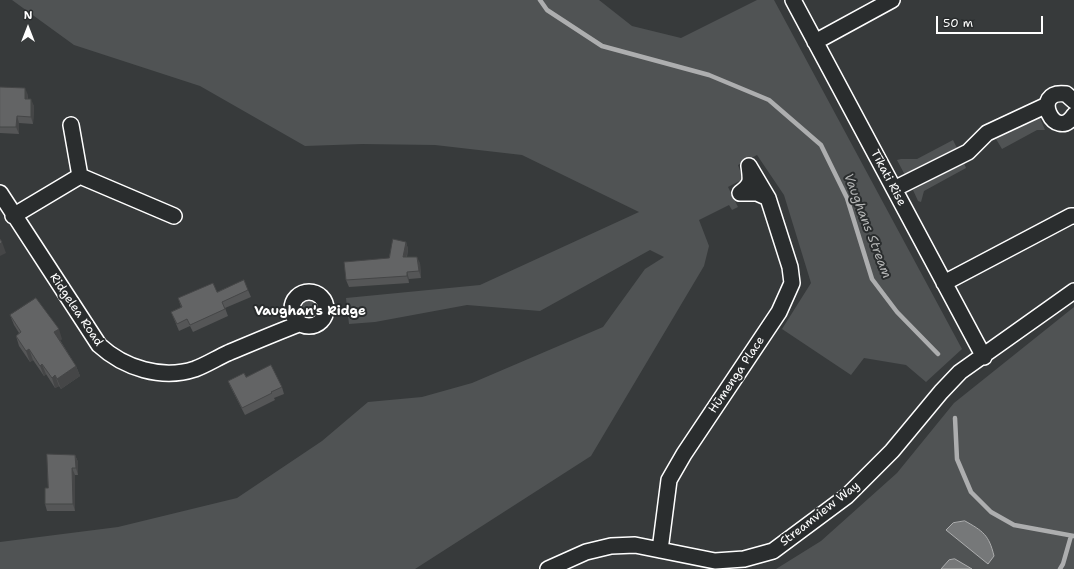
<!DOCTYPE html>
<meta charset="utf-8">
<style>
body{margin:0}
#map{position:relative;width:1074px;height:569px;overflow:hidden;background:#373a3b;font-family:"Shantell Sans",sans-serif}
canvas{display:block}
.north{position:absolute;left:8px;top:8px;width:40px;height:40px;-webkit-text-stroke:3px #2a2d2e;paint-order:stroke;rotate:0deg;font-size:11px;font-weight:700;line-height:16px;text-align:center;color:#fff}
.north::after{content:'';display:block;margin:auto;width:14px;height:18px;background:#fff;clip-path:polygon(50% 0,100% 100%,50% 72%,0 100%)}
.scale{position:absolute;left:936px;top:16px;width:107px;height:18px;box-sizing:border-box;border:2px solid #fff;border-top:0;padding-left:5px;font-size:12px;line-height:14px;white-space:nowrap;color:#fff;-webkit-text-stroke:3px #2a2d2e;paint-order:stroke}
</style>
<div id="map">
<canvas width="1074" height="569"></canvas>
<div class="north">N</div>
<div class="scale">50 m</div>
</div>
<script>
const ctx = document.querySelector('canvas').getContext('2d');
ctx.lineJoin = 'round';
function fill(path, color) {
  ctx.fillStyle = color;
  ctx.fill(path, 'evenodd');
}
function stroke(path, color, width, dash) {
  ctx.strokeStyle = color;
  ctx.lineWidth = width;
  ctx.lineCap = dash ? 'butt' : 'round';
  ctx.setLineDash(dash || []);
  ctx.stroke(path);
}
function write(font, color, halo, rows, align = 'center') {
  ctx.font = font + ' "Shantell Sans",sans-serif';
  ctx.lineWidth = 4;
  ctx.setLineDash([]);
  ctx.textBaseline = 'middle';
  ctx.strokeStyle = halo;
  ctx.fillStyle = color;
  for (const [text, x, y, turn = 0] of rows) {
    ctx.save();
    ctx.translate(x, y);
    ctx.rotate((+turn || 0) * Math.PI / 180);
    ctx.textAlign = isNaN(turn) ? turn : align;
    if (halo) ctx.strokeText(text, 0, 0);
    ctx.fillText(text, 0, 0);
    ctx.restore();
  }
}
const green = new Path2D(`
 M 12,0 L 599,0 L 632,26 L 681,38 L 757,0 L 774,0 L 962,349 L 926,382 L 906,365 L 864,358 L 851,375 L 782,329 L 811,283 L 784,195 L 757,155 L 738,165 L 743,179 L 728,187 L 738,207 L 732,210 L 729,205 L 699,220 L 709,246 L 704,266 L 591,456 L 415,569 L 0,569 L 0,542 L 118,527 L 237,498 L 322,441 L 368,402 L 422,397 L 472,383 L 603,327 L 645,269 L 664,257 L 650,250 L 540,311 L 467,305 L 375,322 L 349,324 L 346,298 L 480,285 L 639,212 L 522,155 L 435,145 L 362,144 L 305,146 L 200,86 L 74,45 Z
 M 1040,118 L 1045,130 L 1037,130 L 1002,149 L 996,139 Z
 M 953,140 L 959,152 L 907,179 L 897,160 L 901,159 L 917,159 Z
 M 964,163 L 966,168 L 924,191 L 921,202 L 918,201 L 913,190 Z
 M302 308a9 9 0 1 1 18 0a9 9 0 1 1-18 0Z
 M 1074,307 L 1074,569 L 776,569 L 821,541 L 897,473 L 954,403 Z`);
const water = new Path2D(`
 M 965,521 C 983,531 989,535 994,556 L 988,564 L 946,530 L 953,523 Z
 M 955,559 L 972,569 L 941,569 L 949,560 Z`);
const stream = new Path2D(`
 M 540,0 L 547,10 L 602,46 L 709,75 L 769,100 L 821,145 L 847,198 L 872,279 L 897,312 L 938,354
 M 955,418 L 957,459 L 971,492 L 991,512 L 1014,525 L 1074,536
 M 1060,569 L 1063,564 L 1071,536`);
const minor = new Path2D(`
 M 793,0 L 984,357
 M 815,42 L 892,0
 M 1074,101 L 1066,94 C 1029,89 1055,144 1074,115
 M 71,125 L 80,176 L 174,216
 M 894,189 L 968,152 L 987,133 L 1047,105
 M 0,193 L 99,345 C 124,368 162,380 195,369 C 206,365 217,358 228,353 C 252,343 275,333 299,324
 M 13,216 L 80,176
 M 944,283 L 1071,216 L 1074,216
 M292 309a17 17 0 1 1 34 0a17 17 0 1 1-34 0Z
 M 660,550 L 669,480 L 684,454 L 779,312 L 792,283 L 790,267 L 768,198 L 749,166 C 751,181 752,184 740,193 L 757,193 L 768,198
 M 548,569 L 586,552 L 611,546 L 635,545 L 715,561 L 744,559 L 773,551 L 847,496 L 892,451 L 941,392 L 960,372 L 1074,291`);
const wall = new Path2D(`
 M 0,87 L 28,95 L 28,99 L 34,106 L 33,124 L 19,123 L 19,134 L 0,133 Z
 M 406,242 L 408,249 L 407,257 L 420,263 L 421,278 L 409,279 L 409,283 L 349,287 L 346,280 L 389,258 Z
 M 248,290 L 251,297 L 225,308 L 228,316 L 193,332 L 190,326 L 179,331 L 171,312 L 181,307 L 178,298 L 217,292 Z
 M 10,315 L 62,339 L 60,340 L 76,366 L 80,376 L 61,389 L 59,386 L 55,388 L 46,374 L 44,376 L 33,360 L 30,362 L 19,346 L 16,336 L 19,333 L 14,325 Z
 M 246,377 L 282,387 L 284,394 L 274,398 L 275,400 L 245,415 L 231,388 L 228,381 Z
 M 75,455 L 78,462 L 78,475 L 75,475 L 75,511 L 47,511 L 45,504 L 48,488 Z`);
const shadedWall = new Path2D(`
 M 25,88 L 28,95 L 27,105 L 25,99 Z
 M 31,99 L 34,106 L 33,124 L 31,117 Z
 M 17,116 L 19,123 L 19,134 L 16,127 Z
 M 2,242 L 6,253 L 0,256 L 0,244 Z
 M 406,242 L 408,249 L 405,264 L 403,257 Z
 M 417,257 L 420,263 L 421,278 L 419,271 Z
 M 407,272 L 409,279 L 409,283 L 407,276 Z
 M 59,329 L 62,339 L 58,342 L 54,332 Z
 M 29,349 L 33,360 L 30,362 L 26,351 Z
 M 42,364 L 46,374 L 44,376 L 40,366 Z
 M 76,366 L 80,376 L 61,389 L 57,379 Z
 M 55,375 L 59,386 L 55,388 L 52,378 Z
 M 75,455 L 78,462 L 78,475 L 76,468 Z
 M 72,468 L 75,475 L 75,511 L 73,504 Z`);
const building = new Path2D(`
 M 0,87 L 25,88 L 25,99 L 31,99 L 31,117 L 17,116 L 16,127 L 0,127 Z
 M 0,239 L 2,242 L 0,244 Z
 M 393,239 L 406,242 L 403,257 L 417,257 L 419,271 L 407,272 L 407,276 L 346,280 L 344,262 L 389,258 Z
 M 244,280 L 248,290 L 222,302 L 225,309 L 190,325 L 187,319 L 177,324 L 171,312 L 182,307 L 178,298 L 213,283 L 217,292 Z
 M 36,298 L 59,329 L 54,332 L 76,366 L 57,379 L 55,375 L 52,378 L 42,364 L 40,366 L 29,349 L 26,351 L 16,336 L 21,332 L 10,315 Z
 M 271,365 L 282,387 L 271,392 L 272,393 L 242,408 L 228,381 L 244,373 L 246,377 Z
 M 47,454 L 75,455 L 76,468 L 72,468 L 73,504 L 45,504 L 45,488 L 48,488 Z`);
const streetNames = [
 ["Tīkati Rise",888,178,62],
 ["Ridgelea Road",76,310,56],
 ["Hūmenga Place",737,375,-56],
 ["Streamview Way",820,514,-38]
];
const waterNames = [
 ["Vaughans Stream",867,226,69]
];
const neighbourhoodNames = [
 ["Vaughan's Ridge",310,312]
];
fill(green, '#505354');
fill(water, '#767879');
stroke(water, '#adaeaf', 1);
stroke(stream, '#adaeaf', 4.5);
stroke(minor, '#fff', 18);
stroke(minor, '#2a2d2e', 15);
fill(wall, '#555657');
fill(shadedWall, '#454647');
fill(building, '#636465');
stroke(building, '#454647', 1);
write('12px', '#fff', '#2a2d2e', streetNames);
write('italic 13px', '#b4b5b5', '#2a2d2e', waterNames);
write('bold 13px', '#fff', '#2a2d2e', neighbourhoodNames);
</script>
